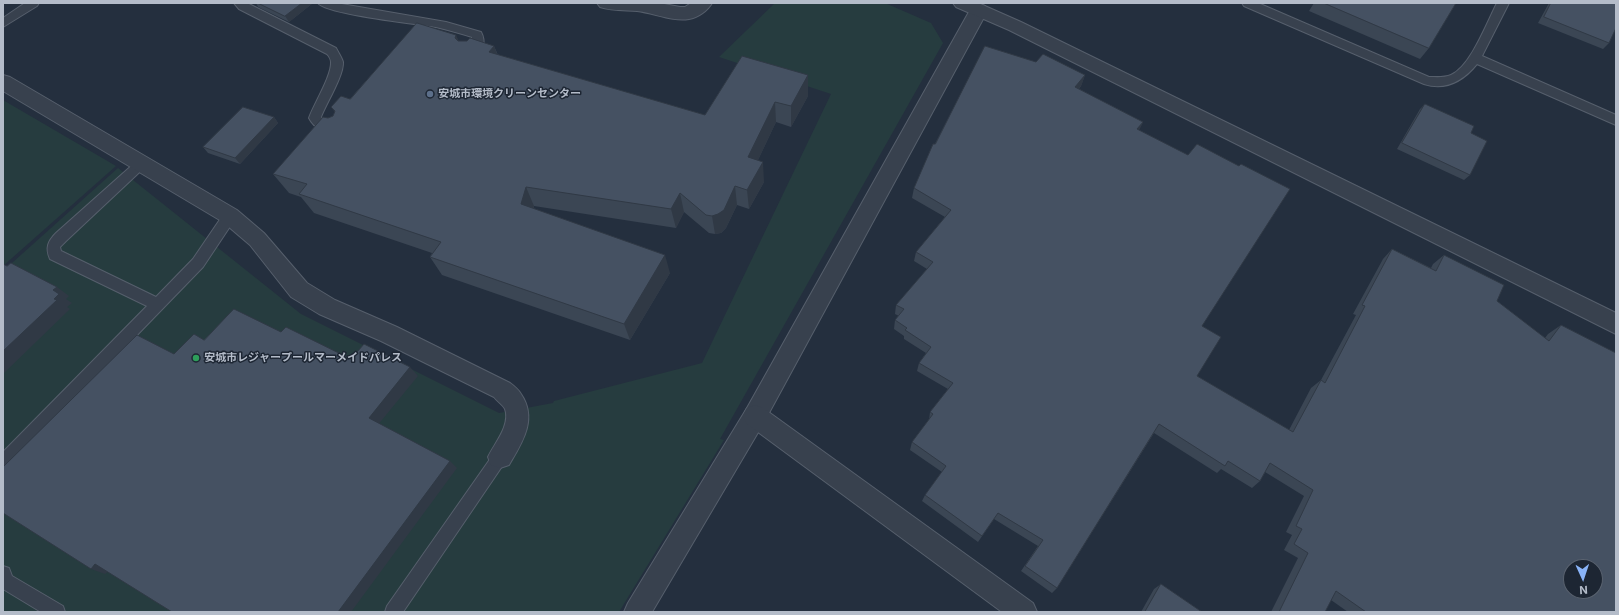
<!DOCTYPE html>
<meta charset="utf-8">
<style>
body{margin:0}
#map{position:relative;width:1619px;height:615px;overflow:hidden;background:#242f3e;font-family:Inter,sans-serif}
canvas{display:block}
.frame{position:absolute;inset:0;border:4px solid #b4bcc9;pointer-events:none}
.north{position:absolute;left:1563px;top:559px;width:40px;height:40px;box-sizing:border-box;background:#1d2633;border:1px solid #59626f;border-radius:50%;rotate:177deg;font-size:11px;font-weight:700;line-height:16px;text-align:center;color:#b4bcc9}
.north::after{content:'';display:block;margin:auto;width:14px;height:18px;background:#8ab4f8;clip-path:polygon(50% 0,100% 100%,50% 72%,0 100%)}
</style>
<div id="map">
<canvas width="1619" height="615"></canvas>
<div class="frame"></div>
<div class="north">N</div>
</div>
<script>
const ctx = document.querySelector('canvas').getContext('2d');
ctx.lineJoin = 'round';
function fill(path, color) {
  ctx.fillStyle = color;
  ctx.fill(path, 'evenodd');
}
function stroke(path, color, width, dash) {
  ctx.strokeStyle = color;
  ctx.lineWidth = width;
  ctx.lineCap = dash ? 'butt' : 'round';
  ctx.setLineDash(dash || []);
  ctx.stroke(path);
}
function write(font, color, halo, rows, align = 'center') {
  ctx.font = font + ' Inter,"Noto Sans JP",sans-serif';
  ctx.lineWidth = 3;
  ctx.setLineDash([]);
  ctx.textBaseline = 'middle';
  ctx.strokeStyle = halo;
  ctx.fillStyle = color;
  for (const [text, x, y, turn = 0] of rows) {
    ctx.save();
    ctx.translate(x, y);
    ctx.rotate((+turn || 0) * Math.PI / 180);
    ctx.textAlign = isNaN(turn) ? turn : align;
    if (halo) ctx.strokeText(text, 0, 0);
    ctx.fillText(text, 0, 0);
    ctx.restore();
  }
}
const green = new Path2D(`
 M 775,3 L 885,3 L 931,23 L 943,43 L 720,439 L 724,440 L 619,612 L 3,612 L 3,271 L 118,168 L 301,314 L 499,413 L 553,403 L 554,401 L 702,363 L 831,94 L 719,57 Z
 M 3,100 L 116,166 L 3,266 Z`);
const service = new Path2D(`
 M 25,3 L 39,3 L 37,6 L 3,27 L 3,18 Z
 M 234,3 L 247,3 L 336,48 C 338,52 342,58 343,62 C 344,75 326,104 321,117 L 324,122 L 339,127 L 341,130 L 339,133 C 328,137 314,128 309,118 C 314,104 332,75 331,62 C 331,60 329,56 327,54 L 239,9 Z
 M 318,3 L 336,3 L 446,22 L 481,32 C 487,43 482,52 476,61 L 472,62 L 468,61 L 466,58 L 472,47 L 472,37 C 460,33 448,30 436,27 C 418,24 325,14 318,3 Z
 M 1242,3 L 1258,3 L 1429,77 C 1436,77 1444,78 1451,75 C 1471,66 1487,22 1497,3 L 1509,3 L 1482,56 L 1616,115 L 1616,125 L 1477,64 C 1464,80 1446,91 1424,84 L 1244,6 Z
 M 142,158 L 146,160 L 148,163 L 146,166 L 66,241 L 60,247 L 61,251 L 156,297 L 193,259 L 225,212 L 230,211 L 235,212 L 237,216 L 203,267 L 8,468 L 3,470 L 3,452 L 147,306 L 50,259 C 45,248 48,241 56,233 L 138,160 Z
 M 500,450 L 505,452 L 508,457 L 505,462 L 403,612 L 385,612 L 387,606 L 495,452 Z
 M 3,566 L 9,568 L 12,576 L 63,606 L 65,612 L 41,612 L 3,589 Z`);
const minor = new Path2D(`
 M 597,3 L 659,3 L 680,7 L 685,7 L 691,3 L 712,3 C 708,10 698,18 689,19 C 673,22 654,13 637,11 C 625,10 612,11 600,7 Z
 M 979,4 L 985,6 L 988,10 L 763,424 L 652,612 L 624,612 L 628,603 L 747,408 L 970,10 L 973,6 Z`);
const tertiary = new Path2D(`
 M 953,3 L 978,3 L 1021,22 L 1616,313 L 1616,334 L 1009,30 L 956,7 Z
 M 3,75 L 10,77 L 237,210 L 264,233 L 307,283 L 335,300 L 397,327 L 510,383 C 514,386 518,389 521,394 C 538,419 522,443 509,465 L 500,468 L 491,465 L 488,457 C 494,444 511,425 505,409 C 503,405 497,401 494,397 L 381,341 L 319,314 L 291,297 L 250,245 L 223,222 L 3,91 Z
 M 755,405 L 763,408 L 1033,603 L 1037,612 L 1002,612 L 747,424 L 743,416 L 747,408 Z`);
const wall = new Path2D(`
 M 256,3 L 313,3 L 289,22 L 258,7 Z
 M 1314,3 L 1456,3 L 1429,48 L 1420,59 L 1309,11 Z
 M 1549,3 L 1616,3 L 1609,43 L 1603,49 L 1538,23 Z
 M 459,41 L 494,46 L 498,55 L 705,115 L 742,56 L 808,96 L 791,127 L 776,122 L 758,160 L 764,182 L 749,209 L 737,205 L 726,228 L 721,233 L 715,234 L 709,233 L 684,212 L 676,228 L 534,206 L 534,209 L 670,273 L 630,340 L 442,275 L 430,257 L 432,253 L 314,213 L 301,197 L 289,193 L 273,174 L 328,118 L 333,116 L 335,112 L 331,107 L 350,99 Z
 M 1036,62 L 1085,75 L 1081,86 L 1079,89 L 1143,122 L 1139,130 L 1202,326 L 1197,376 L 1289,430 L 1311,388 L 1321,380 L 1356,315 L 1353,314 L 1383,259 L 1392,249 L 1431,268 L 1433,264 L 1444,255 L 1497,301 L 1545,338 L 1548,334 L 1561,325 L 1616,612 L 1348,612 L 1331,600 L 1325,612 L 1271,612 L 1298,558 L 1284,550 L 1292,535 L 1286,532 L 1304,496 L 1265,472 L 1260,481 L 1252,488 L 1221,469 L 1217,473 L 1154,433 L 1057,588 L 1052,593 L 1021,571 L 1038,546 L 994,519 L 978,542 L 922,501 L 925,495 L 942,472 L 910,450 L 912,442 L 929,420 L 930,412 L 948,389 L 917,371 L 919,363 L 926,353 L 904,339 L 904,336 L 894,329 L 895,320 L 899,316 L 895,314 L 896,305 L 927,269 L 914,261 L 916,252 L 945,217 L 912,198 L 914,188 L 935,144 Z
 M 1425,104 L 1470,175 L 1464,180 L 1397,149 L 1420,109 Z
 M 274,117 L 278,123 L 240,164 L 208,153 L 203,147 Z
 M 1161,584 L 1202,612 L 1141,612 L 1154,589 Z`);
const shadedWall = new Path2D(`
 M 302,3 L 313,3 L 289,22 L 285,16 Z
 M 456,35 L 466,56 L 455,38 Z
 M 494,46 L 502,67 L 489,52 Z
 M 808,75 L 808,96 L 791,127 L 791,106 Z
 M 1085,75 L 1081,86 L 1071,98 L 1075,87 Z
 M 775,102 L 776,122 L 750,177 L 748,157 Z
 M 274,117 L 278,123 L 240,164 L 235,158 Z
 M 1143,122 L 1138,132 L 1137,129 Z
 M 763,162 L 764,182 L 749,209 L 747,190 Z
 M 735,186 L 737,205 L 726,228 L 721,233 L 715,234 L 712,216 Z
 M 526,187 L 534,206 L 530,223 L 521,204 Z
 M 680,193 L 684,212 L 676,228 L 671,209 Z
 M 665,255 L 670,273 L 630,340 L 624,324 Z
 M 57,287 L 69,296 L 66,299 L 72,303 L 67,307 L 70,309 L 4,373 L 3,373 L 3,351 L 54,299 L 53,290 Z
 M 410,367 L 418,376 L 377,426 L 369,418 Z
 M 450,461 L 457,468 L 351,612 L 338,612 Z
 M 95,564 L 110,570 L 105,574 L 91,569 Z`);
const building = new Path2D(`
 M 258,3 L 302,3 L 285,16 Z
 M 1324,3 L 1456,3 L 1429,48 Z
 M 1551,3 L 1616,3 L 1616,28 L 1609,43 L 1544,17 Z
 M 417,23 L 456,35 L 455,38 L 458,41 L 467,41 L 470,38 L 494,46 L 489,52 L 705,115 L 742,56 L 808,75 L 791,106 L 775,102 L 748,157 L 763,162 L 747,190 L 735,186 L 724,210 L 718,214 L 712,216 L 706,215 L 680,193 L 671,209 L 526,187 L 521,204 L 665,255 L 624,324 L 430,257 L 441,242 L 299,194 L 307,184 L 273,174 L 323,117 L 328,118 L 333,116 L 335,111 L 331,107 L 341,96 L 350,99 Z
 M 985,46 L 1036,62 L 1043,54 L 1085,75 L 1075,87 L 1143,122 L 1137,129 L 1188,155 L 1197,144 L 1239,166 L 1241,164 L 1290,189 L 1202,326 L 1221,337 L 1197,376 L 1293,432 L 1321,380 L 1325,383 L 1365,306 L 1362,305 L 1392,249 L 1436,271 L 1444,255 L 1504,285 L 1497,301 L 1549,341 L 1561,325 L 1616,353 L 1616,612 L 1366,612 L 1336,591 L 1325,612 L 1279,612 L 1308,553 L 1294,544 L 1302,529 L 1296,526 L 1313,490 L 1270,463 L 1260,481 L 1228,461 L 1225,466 L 1159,424 L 1057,588 L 1025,566 L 1043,540 L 998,513 L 982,536 L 925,495 L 946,466 L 912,442 L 933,414 L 930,412 L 953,383 L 919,363 L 931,347 L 905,330 L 907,328 L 895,320 L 904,309 L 896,305 L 933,262 L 916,252 L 951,210 L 914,188 L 933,144 L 935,144 ZM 1571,567 L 1595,567 L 1595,591 L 1571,591 Z
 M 1425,104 L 1474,126 L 1471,133 L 1487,141 L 1470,175 L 1402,143 Z
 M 243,107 L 274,117 L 235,158 L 203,147 Z
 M 11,263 L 57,287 L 53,290 L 59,294 L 54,299 L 57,300 L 3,351 L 3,264 L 7,266 Z
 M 234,309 L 281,332 L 286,327 L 351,359 L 364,344 L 410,367 L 369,418 L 450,461 L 338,612 L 172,612 L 95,564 L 91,569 L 3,513 L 3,467 L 137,335 L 174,354 L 194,334 L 204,340 Z
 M 1161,584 L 1202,612 L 1145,612 Z`);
const markers = [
 [430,94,4,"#5c6f8a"],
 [196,358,4,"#2e9e5b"]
];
const poiNames = [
 ["安城市環境クリーンセンター",438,94],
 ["安城市レジャープールマーメイドパレス",204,358]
];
fill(green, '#263c3f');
stroke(service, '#565f6c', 2);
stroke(minor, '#565f6c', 2);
stroke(tertiary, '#565f6c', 2);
fill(service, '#38414e');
fill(minor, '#38414e');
fill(tertiary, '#38414e');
fill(wall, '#3b4654');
fill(shadedWall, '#303945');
fill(building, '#455162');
stroke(building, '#303945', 1);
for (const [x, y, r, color] of markers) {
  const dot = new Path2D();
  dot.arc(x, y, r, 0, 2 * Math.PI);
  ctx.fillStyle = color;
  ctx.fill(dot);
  stroke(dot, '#1d2633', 1.5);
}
write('bold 11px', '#b4bcc9', '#1d2633', poiNames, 'left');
</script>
